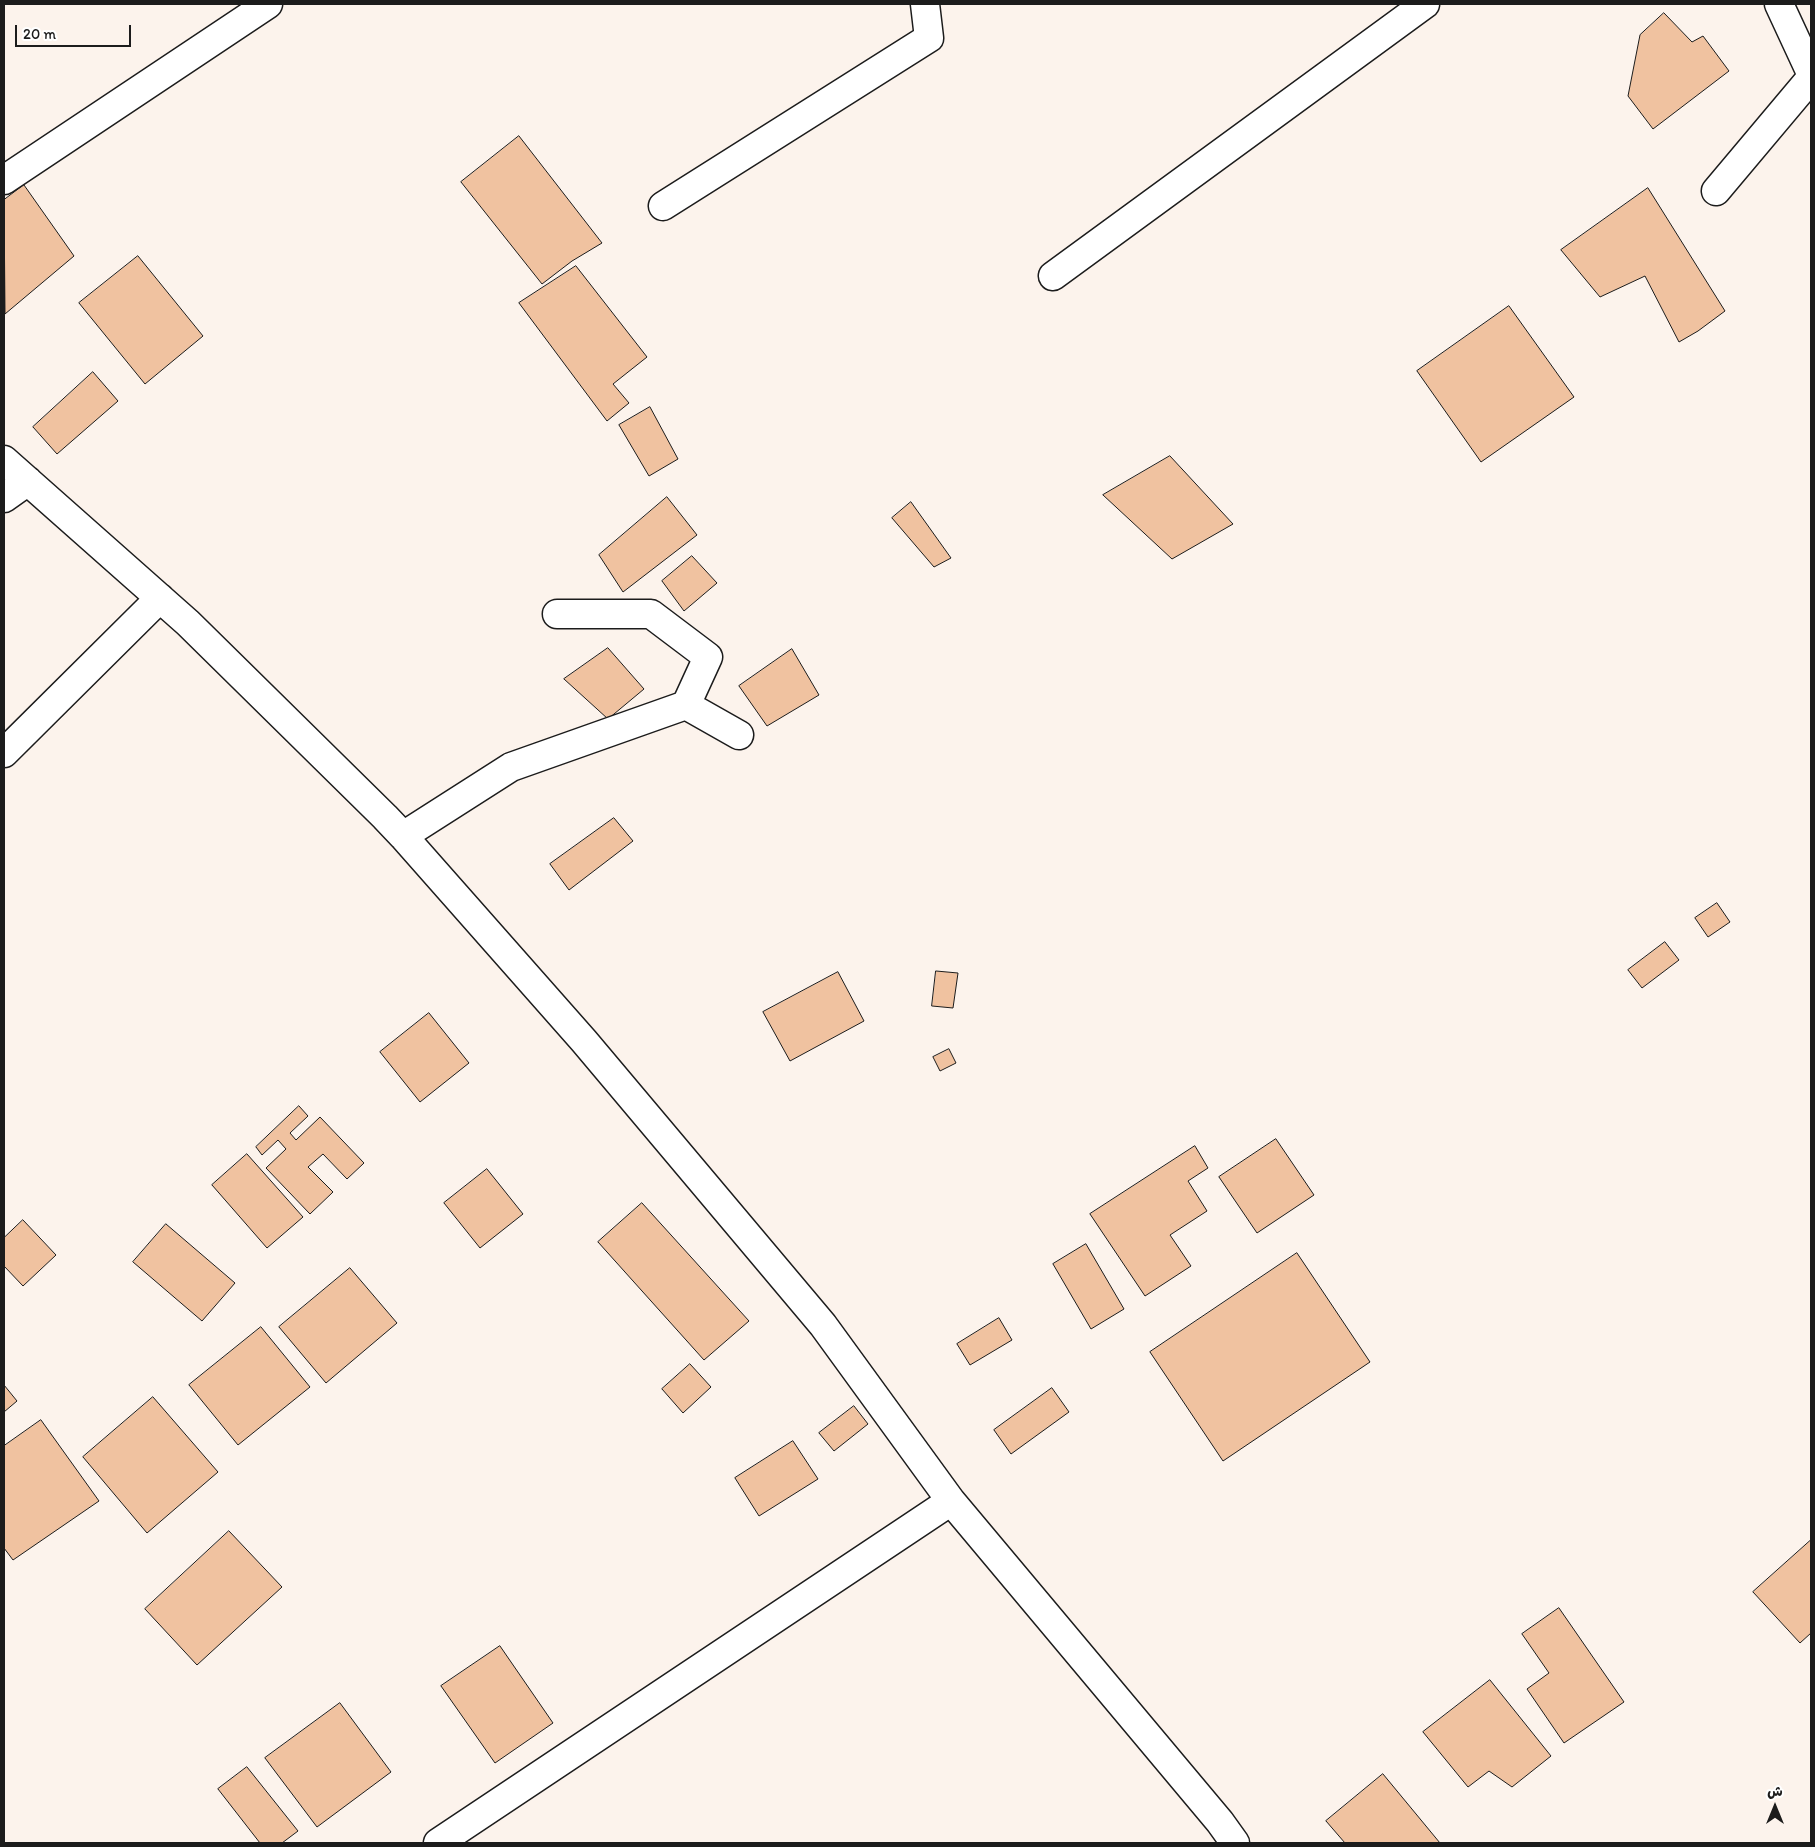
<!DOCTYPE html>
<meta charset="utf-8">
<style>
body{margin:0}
#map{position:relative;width:1815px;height:1847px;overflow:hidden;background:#fcf3ec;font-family:Itim,"Playpen Sans Arabic",sans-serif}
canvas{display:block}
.frame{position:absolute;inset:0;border:5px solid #1c1c1c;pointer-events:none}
.north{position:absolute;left:1750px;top:1782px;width:50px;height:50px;-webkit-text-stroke:4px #fff;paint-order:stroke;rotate:0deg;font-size:14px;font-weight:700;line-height:20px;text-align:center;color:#1c1c1c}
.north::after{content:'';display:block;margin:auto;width:18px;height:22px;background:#1c1c1c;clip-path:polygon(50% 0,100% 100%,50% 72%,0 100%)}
.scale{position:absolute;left:15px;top:25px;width:116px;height:22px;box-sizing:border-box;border:2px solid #1c1c1c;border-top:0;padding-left:6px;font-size:15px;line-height:18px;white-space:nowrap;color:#1c1c1c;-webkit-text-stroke:4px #fff;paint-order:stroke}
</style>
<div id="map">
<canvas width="1815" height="1847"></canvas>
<div class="frame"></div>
<div class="north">ش</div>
<div class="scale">20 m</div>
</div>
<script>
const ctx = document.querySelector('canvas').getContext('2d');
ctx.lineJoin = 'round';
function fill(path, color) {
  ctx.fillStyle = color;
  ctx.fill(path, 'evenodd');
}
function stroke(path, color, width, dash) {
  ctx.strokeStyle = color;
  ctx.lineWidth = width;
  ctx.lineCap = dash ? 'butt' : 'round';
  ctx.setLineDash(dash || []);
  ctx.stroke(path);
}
const building = new Path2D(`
 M 1664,13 L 1692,42 L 1703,36 L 1729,71 L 1653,129 L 1628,96 L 1640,35 Z
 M 519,136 L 602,243 L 572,261 L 542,284 L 461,182 Z
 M 24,185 L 74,256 L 5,314 L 4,200 Z
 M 1648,188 L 1725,311 L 1698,331 L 1679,342 L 1645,276 L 1600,297 L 1561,250 Z
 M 138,256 L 203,336 L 145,384 L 79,303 Z
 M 576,266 L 647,357 L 613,384 L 629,403 L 607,421 L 519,303 Z
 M 1509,306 L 1574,397 L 1481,462 L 1417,371 Z
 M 93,372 L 118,401 L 57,454 L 33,427 Z
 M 650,407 L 678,459 L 649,476 L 619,425 Z
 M 1170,456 L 1233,524 L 1172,559 L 1103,495 Z
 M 667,497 L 697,535 L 623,592 L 599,555 Z
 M 911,502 L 951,558 L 934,567 L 892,518 Z
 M 692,556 L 717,583 L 684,611 L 662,581 Z
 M 608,648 L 644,689 L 608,719 L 564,679 Z
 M 792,649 L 819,695 L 767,726 L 739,686 Z
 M 614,818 L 633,841 L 569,890 L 550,864 Z
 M 1717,903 L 1730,922 L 1708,937 L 1695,918 Z
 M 1665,942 L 1679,960 L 1642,988 L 1628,970 Z
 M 936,971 L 958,973 L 953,1008 L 932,1006 Z
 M 838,972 L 864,1021 L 790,1061 L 763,1012 Z
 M 429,1013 L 469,1063 L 420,1102 L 380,1052 Z
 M 949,1049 L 956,1063 L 940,1071 L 933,1057 Z
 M 299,1106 L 308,1116 L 290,1133 L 296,1140 L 320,1117 L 364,1163 L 347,1179 L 323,1154 L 308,1167 L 333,1192 L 310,1214 L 266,1168 L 286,1149 L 278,1140 L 262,1155 L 256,1147 Z
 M 1276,1139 L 1314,1195 L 1257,1233 L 1219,1177 Z
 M 1195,1146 L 1208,1168 L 1188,1181 L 1207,1211 L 1170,1235 L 1191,1266 L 1145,1296 L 1090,1214 Z
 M 247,1154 L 303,1217 L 267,1248 L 212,1185 Z
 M 487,1169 L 523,1214 L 480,1248 L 444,1203 Z
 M 642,1203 L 749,1321 L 704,1360 L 598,1242 Z
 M 23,1220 L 56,1255 L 23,1286 L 4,1266 L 4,1238 Z
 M 166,1224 L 235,1283 L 202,1321 L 133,1262 Z
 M 1086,1244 L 1124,1309 L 1091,1329 L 1053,1264 Z
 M 1297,1253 L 1370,1362 L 1223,1461 L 1150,1352 Z
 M 350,1268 L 397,1323 L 326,1383 L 279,1327 Z
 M 999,1318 L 1012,1340 L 970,1365 L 957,1344 Z
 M 261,1327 L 310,1387 L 238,1445 L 189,1385 Z
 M 690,1364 L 711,1387 L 683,1413 L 662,1389 Z
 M 4,1385 L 17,1401 L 4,1412 Z
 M 1052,1388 L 1069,1412 L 1011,1454 L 994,1430 Z
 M 153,1397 L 218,1472 L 147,1533 L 83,1457 Z
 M 854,1406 L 868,1424 L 834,1451 L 819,1433 Z
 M 41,1420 L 99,1501 L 13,1560 L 4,1548 L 4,1446 Z
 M 793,1441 L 818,1479 L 759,1516 L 735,1478 Z
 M 229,1531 L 282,1587 L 197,1665 L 145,1609 Z
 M 1811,1540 L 1811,1633 L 1800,1643 L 1753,1592 Z
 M 1559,1608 L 1624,1702 L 1564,1743 L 1527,1689 L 1549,1673 L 1522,1634 Z
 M 500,1646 L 553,1723 L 495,1763 L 441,1686 Z
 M 1490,1680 L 1551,1756 L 1512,1787 L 1489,1771 L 1468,1787 L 1423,1732 Z
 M 340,1703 L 391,1772 L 317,1827 L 265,1758 Z
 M 247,1767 L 298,1831 L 282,1843 L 260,1843 L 218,1789 Z
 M 1383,1774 L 1440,1843 L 1345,1843 L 1326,1821 Z`);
const street = new Path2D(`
 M 1779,4 L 1811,73
 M 4,180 L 268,4
 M 1716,191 L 1811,78
 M 663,206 L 929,38 L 925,4
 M 1053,276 L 1425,4
 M 4,460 L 188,623 L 385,817 L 403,836 L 584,1041 L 823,1325 L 951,1501 L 1220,1822 L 1235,1843
 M 4,498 L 28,481
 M 557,614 L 651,614 L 708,657 L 686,705
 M 4,753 L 160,598
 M 403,836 L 511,767 L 686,705 L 739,735
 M 438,1843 L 951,1501`);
fill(building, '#f0c2a0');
stroke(building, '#1c1c1c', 1);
stroke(street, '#1c1c1c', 31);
stroke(street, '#fff', 28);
</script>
